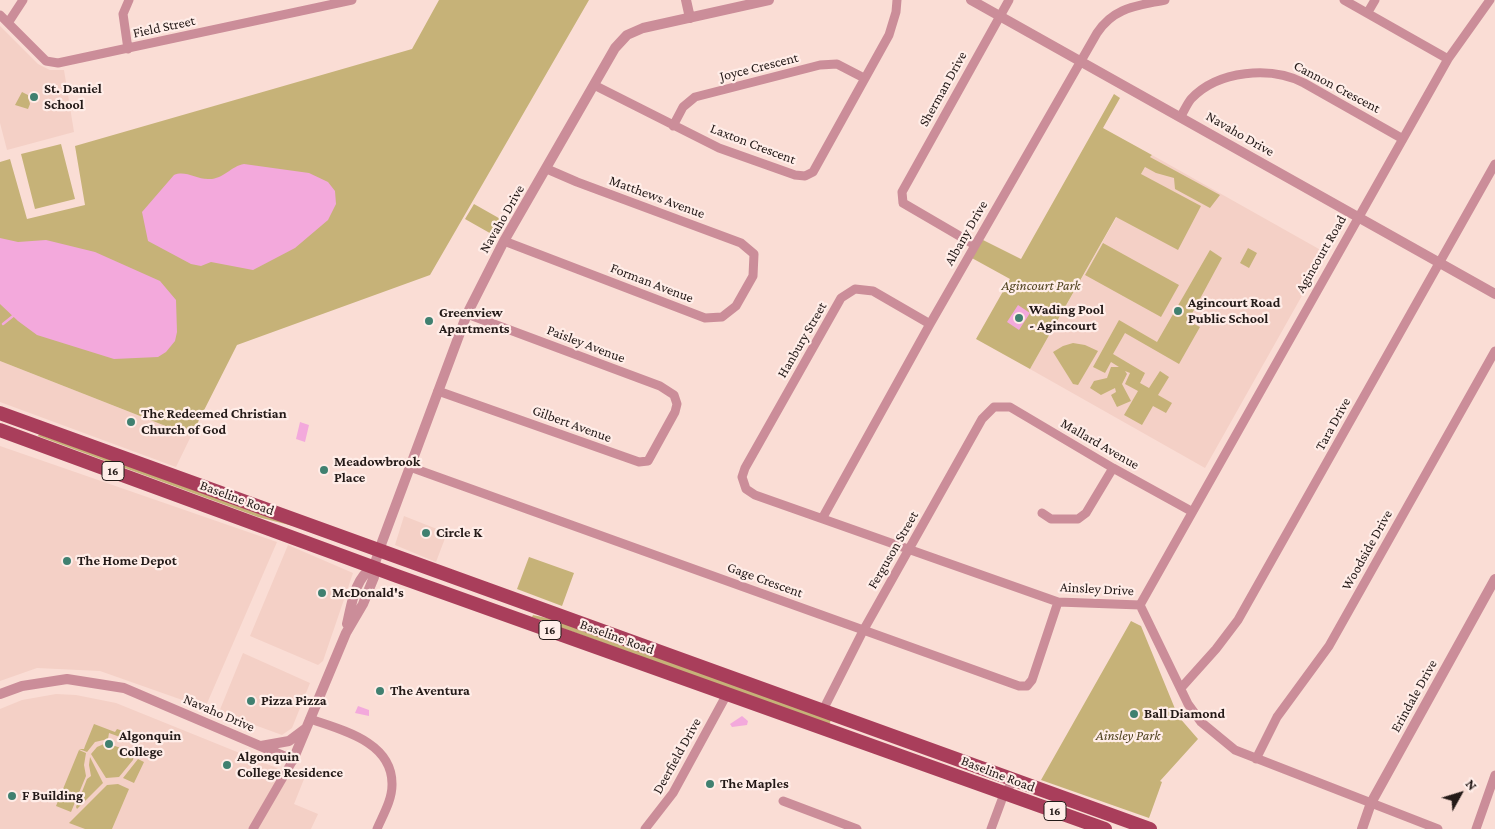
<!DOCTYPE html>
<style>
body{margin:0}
#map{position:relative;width:1495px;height:829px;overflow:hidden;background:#faddd5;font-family:"Crimson Pro",serif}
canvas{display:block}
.north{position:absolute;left:1435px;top:769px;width:50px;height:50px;-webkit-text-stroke:4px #ffede8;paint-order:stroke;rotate:51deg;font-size:14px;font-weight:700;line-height:20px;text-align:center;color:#241a18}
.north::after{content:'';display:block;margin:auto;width:18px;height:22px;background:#241a18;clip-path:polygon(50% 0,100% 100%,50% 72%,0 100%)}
</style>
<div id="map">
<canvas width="1495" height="829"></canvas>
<div class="north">N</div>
</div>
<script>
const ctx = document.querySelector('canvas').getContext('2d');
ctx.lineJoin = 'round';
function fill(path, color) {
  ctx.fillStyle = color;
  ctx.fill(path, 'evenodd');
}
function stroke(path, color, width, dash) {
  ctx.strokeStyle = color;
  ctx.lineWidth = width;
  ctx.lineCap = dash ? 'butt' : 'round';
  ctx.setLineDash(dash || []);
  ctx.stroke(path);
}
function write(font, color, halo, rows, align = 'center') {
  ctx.font = font + ' "Crimson Pro",serif';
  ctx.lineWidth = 4.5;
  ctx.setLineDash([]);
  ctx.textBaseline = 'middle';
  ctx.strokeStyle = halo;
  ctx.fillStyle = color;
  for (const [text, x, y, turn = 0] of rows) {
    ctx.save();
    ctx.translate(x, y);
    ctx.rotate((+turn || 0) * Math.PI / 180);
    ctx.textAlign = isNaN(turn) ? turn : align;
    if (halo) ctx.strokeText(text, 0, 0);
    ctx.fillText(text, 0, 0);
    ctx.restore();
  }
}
const built = new Path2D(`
 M 0,26 L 38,64 L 50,70 L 64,70 L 74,132 L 7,150 L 0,123 Z
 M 1152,155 L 1326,253 L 1205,468 L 1030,369 Z
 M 0,361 L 191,436 L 176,467 L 0,402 Z
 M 0,446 L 277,542 L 205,708 L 100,671 L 37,668 L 0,681 Z
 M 404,516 L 447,533 L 436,562 L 395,545 Z
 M 288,545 L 353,573 L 323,661 L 318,665 L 250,636 Z
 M 243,653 L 310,683 L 292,728 L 282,735 L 219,712 Z
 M 56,694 L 76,695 L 116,703 L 304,779 L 294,804 L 318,814 L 311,829 L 0,829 L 0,709 L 22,700 Z`);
const green = new Path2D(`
 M 439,0 L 589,0 L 430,275 L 237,345 L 191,436 L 0,361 L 0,162 L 10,159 L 27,219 L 85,205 L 75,146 L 412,49 Z
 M 22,92 L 28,95 L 30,104 L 28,109 L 15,105 Z
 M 1114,94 L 1120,98 L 1103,128 L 1152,155 L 1150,157 L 1220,195 L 1210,208 L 1175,189 L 1174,178 L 1156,173 L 1145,167 L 1141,174 L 1201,206 L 1178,250 L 1116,217 L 1030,369 L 976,339 L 1010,279 L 970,257 L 981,239 L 1021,259 Z
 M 61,144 L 75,199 L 35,209 L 21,154 Z
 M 474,204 L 504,221 L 495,236 L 465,219 Z
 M 1103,243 L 1179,285 L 1161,317 L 1085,275 Z
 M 1248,248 L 1257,253 L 1249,268 L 1240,263 Z
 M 1210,250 L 1222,258 L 1188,321 L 1200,327 L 1179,364 L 1125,333 L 1113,354 L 1145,373 L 1140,383 L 1149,388 L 1160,371 L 1169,377 L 1158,395 L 1172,403 L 1166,413 L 1153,406 L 1142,425 L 1124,415 L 1138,391 L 1125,384 L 1130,373 L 1125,371 L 1127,374 L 1122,384 L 1131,401 L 1117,407 L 1111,395 L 1116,392 L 1115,388 L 1101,395 L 1090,388 L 1094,381 L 1107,378 L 1111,367 L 1119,367 L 1111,362 L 1105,373 L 1093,367 L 1119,320 L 1157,342 Z
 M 1073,343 L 1085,345 L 1098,351 L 1078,385 L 1073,384 L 1053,352 L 1063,346 Z
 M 39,434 L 293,525 L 293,526 L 258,517 L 38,436 Z
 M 529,557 L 574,573 L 562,606 L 517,589 Z
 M 533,615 L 551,619 L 831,720 L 829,725 L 532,617 Z
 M 1131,621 L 1141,626 L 1178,716 L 1198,739 L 1160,781 L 1162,782 L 1149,818 L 1041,780 Z
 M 94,724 L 115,732 L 117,729 L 123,731 L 120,737 L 109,733 L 108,739 L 95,742 L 87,752 L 79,749 L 84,749 L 85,746 Z
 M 106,743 L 127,750 L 134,755 L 133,760 L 119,777 L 106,778 L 91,754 L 97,747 Z
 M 79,750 L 86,753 L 84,765 L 86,776 L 71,812 L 56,806 Z
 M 90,757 L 103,783 L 77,809 L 76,807 L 87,779 L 91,776 L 89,765 Z
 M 138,759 L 144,762 L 134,783 L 123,778 Z
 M 118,784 L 129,789 L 112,829 L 85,829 L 69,823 L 107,785 Z`);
const water = new Path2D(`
 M 244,164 L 309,173 L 328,182 L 335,191 L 336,204 L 328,220 L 295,248 L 253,270 L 211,262 L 201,266 L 191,264 L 148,241 L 142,212 L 174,175 C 185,170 196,179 208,179 C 223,180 231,166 244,164 Z
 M 0,238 L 18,242 L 46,240 L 95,252 L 160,281 L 176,300 L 177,332 L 175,341 L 166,352 L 158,357 L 114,359 L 37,335 L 18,321 L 0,304 Z
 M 1018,305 L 1030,313 L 1019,330 L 1007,322 Z
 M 300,422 L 309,425 L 305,442 L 296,439 Z
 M 358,706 L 369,710 L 369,716 L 355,713 Z
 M 742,716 L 748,721 L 747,725 L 732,727 L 730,724 Z`);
const stream = new Path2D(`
 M 3,324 L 13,316`);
const minor = new Path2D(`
 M 1344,0 L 1448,59
 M 1368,12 L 1375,0
 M 0,15 L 46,61 L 58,63 L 352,0
 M 8,23 L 23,0
 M 128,49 L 123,14 L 129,0
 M 594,85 L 719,148 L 795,175 L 805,176 L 813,172 L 889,35 L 896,12 L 897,0
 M 1181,116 C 1184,111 1187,104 1191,99 C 1218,70 1271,66 1304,83 L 1403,139
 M 673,126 L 683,107 L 695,97 L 820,65 L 837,64 L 864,78
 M 504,241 L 705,318 L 722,317 L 736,306 L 753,276 L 754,254 L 741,243 L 577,182 L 547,169
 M 975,245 L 903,203 L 902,192 L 1009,0
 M 930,324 L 873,291 L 855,289 L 841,298 L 745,468 L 742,477 L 746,489 L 755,495 L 1058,602 L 1140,605
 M 438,391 L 639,462 L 648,461 L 675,412 L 677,404 L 674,395 L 660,386 L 467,314
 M 410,467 L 1019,686 L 1027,686 L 1032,680 L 1058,602
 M 1042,513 L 1051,519 L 1078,519 L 1086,513 L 1113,468
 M 823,517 L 930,324 L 1097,33 C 1114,7 1137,6 1165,0
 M 1140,605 L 1448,59 L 1490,0
 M 1140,605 L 1188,704 L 1201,722 L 1235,750 L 1438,829
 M 1181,688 L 1216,649 L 1238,620 L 1495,164
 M 823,710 L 863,631 L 982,419 L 994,407 L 1010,407 L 1113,468 L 1191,511
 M 310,719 C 342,730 393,742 392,785 C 392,800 383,815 377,829
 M 1256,759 L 1277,717 L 1329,646 L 1495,351
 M 783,801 L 857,829
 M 253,829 L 293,760
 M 645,829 L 673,793 L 727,694
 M 991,829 L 1004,794 L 1014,780
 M 1476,829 L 1495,775`);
const tertiary = new Path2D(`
 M 686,0 L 690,18
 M 971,0 L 1495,294
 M 347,624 C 352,603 354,579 374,566
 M 0,694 L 22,686 L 67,679 L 124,688 L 293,760 L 346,633 L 363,604 L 374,577 L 374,566 L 382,542 L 467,314 L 504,241 L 615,48 L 627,35 L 643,28 L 769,0
 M 261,746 L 289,741 L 305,729
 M 1362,829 L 1371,803 L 1495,579`);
const primary = new Path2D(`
 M 0,413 L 1150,829
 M 0,430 L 397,576 L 1105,829`);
const markers = [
 [34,97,5,"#408070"],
 [1178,311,5,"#408070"],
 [1019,318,5,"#408070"],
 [429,321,5,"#408070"],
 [131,422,5,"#408070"],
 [324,470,5,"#408070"],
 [426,533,5,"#408070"],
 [67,561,5,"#408070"],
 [322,593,5,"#408070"],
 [380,691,5,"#408070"],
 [251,701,5,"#408070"],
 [1134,714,5,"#408070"],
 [109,744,5,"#408070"],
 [227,765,5,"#408070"],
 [710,784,5,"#408070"],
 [12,796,5,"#408070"]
];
const shields = [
 [113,471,22],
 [550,630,22],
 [1055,811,22]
];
const shieldNames = [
 ["16",113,471],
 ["16",550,630],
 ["16",1055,811]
];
const streetNames = [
 ["Field Street",164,27,-12],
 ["Joyce Crescent",759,67,-14],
 ["Cannon Crescent",1337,87,28],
 ["Sherman Drive",943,89,-61],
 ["Navaho Drive",1240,134,30],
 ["Laxton Crescent",753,144,21],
 ["Matthews Avenue",657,197,20],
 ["Navaho Drive",502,219,-60],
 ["Albany Drive",966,233,-60],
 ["Agincourt Road",1321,254,-60],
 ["Forman Avenue",652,283,21],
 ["Hanbury Street",802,340,-60],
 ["Paisley Avenue",586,344,21],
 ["Gilbert Avenue",572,424,20],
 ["Tara Drive",1333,424,-61],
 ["Mallard Avenue",1100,444,30],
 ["Baseline Road",237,498,20],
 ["Ferguson Street",893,550,-60],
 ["Woodside Drive",1367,550,-61],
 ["Gage Crescent",765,580,20],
 ["Ainsley Drive",1097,589,3],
 ["Baseline Road",617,637,20],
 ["Erindale Drive",1414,696,-61],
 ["Navaho Drive",219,713,23],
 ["Deerfield Drive",677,756,-61],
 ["Baseline Road",998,774,21]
];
const poiNames = [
 ["St. Daniel",44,89],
 ["School",44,105],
 ["Agincourt Road",1188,303],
 ["Public School",1188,319],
 ["Wading Pool",1029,310],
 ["- Agincourt",1029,326],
 ["Greenview",439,313],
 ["Apartments",439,329],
 ["The Redeemed Christian",141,414],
 ["Church of God",141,430],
 ["Meadowbrook",334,462],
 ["Place",334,478],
 ["Circle K",436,533],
 ["The Home Depot",77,561],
 ["McDonald's",332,593],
 ["The Aventura",390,691],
 ["Pizza Pizza",261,701],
 ["Ball Diamond",1144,714],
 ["Algonquin",119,736],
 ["College",119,752],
 ["Algonquin",237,757],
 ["College Residence",237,773],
 ["The Maples",720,784],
 ["F Building",22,796]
];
const parkNames = [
 ["Agincourt Park",1041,286],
 ["Ainsley Park",1128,736]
];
fill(built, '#f4d0c6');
fill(green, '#c6b278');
fill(water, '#f3a9dc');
stroke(stream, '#f3a9dc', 2.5);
stroke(minor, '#cb8d99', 9);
stroke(tertiary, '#cb8d99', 10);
stroke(primary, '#a93e5b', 14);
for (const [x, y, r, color] of markers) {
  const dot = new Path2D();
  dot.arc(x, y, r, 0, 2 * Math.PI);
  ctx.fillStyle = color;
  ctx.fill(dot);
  stroke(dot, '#ffede8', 2);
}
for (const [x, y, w] of shields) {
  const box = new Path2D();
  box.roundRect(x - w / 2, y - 9.5, w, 19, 4);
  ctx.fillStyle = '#ffede8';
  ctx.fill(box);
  stroke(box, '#241a18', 1);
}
write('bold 12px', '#241a18', null, shieldNames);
write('14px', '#241a18', '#ffede8', streetNames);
write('bold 14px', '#241a18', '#ffede8', poiNames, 'left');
write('italic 14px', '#4f421e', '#ffede8', parkNames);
</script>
